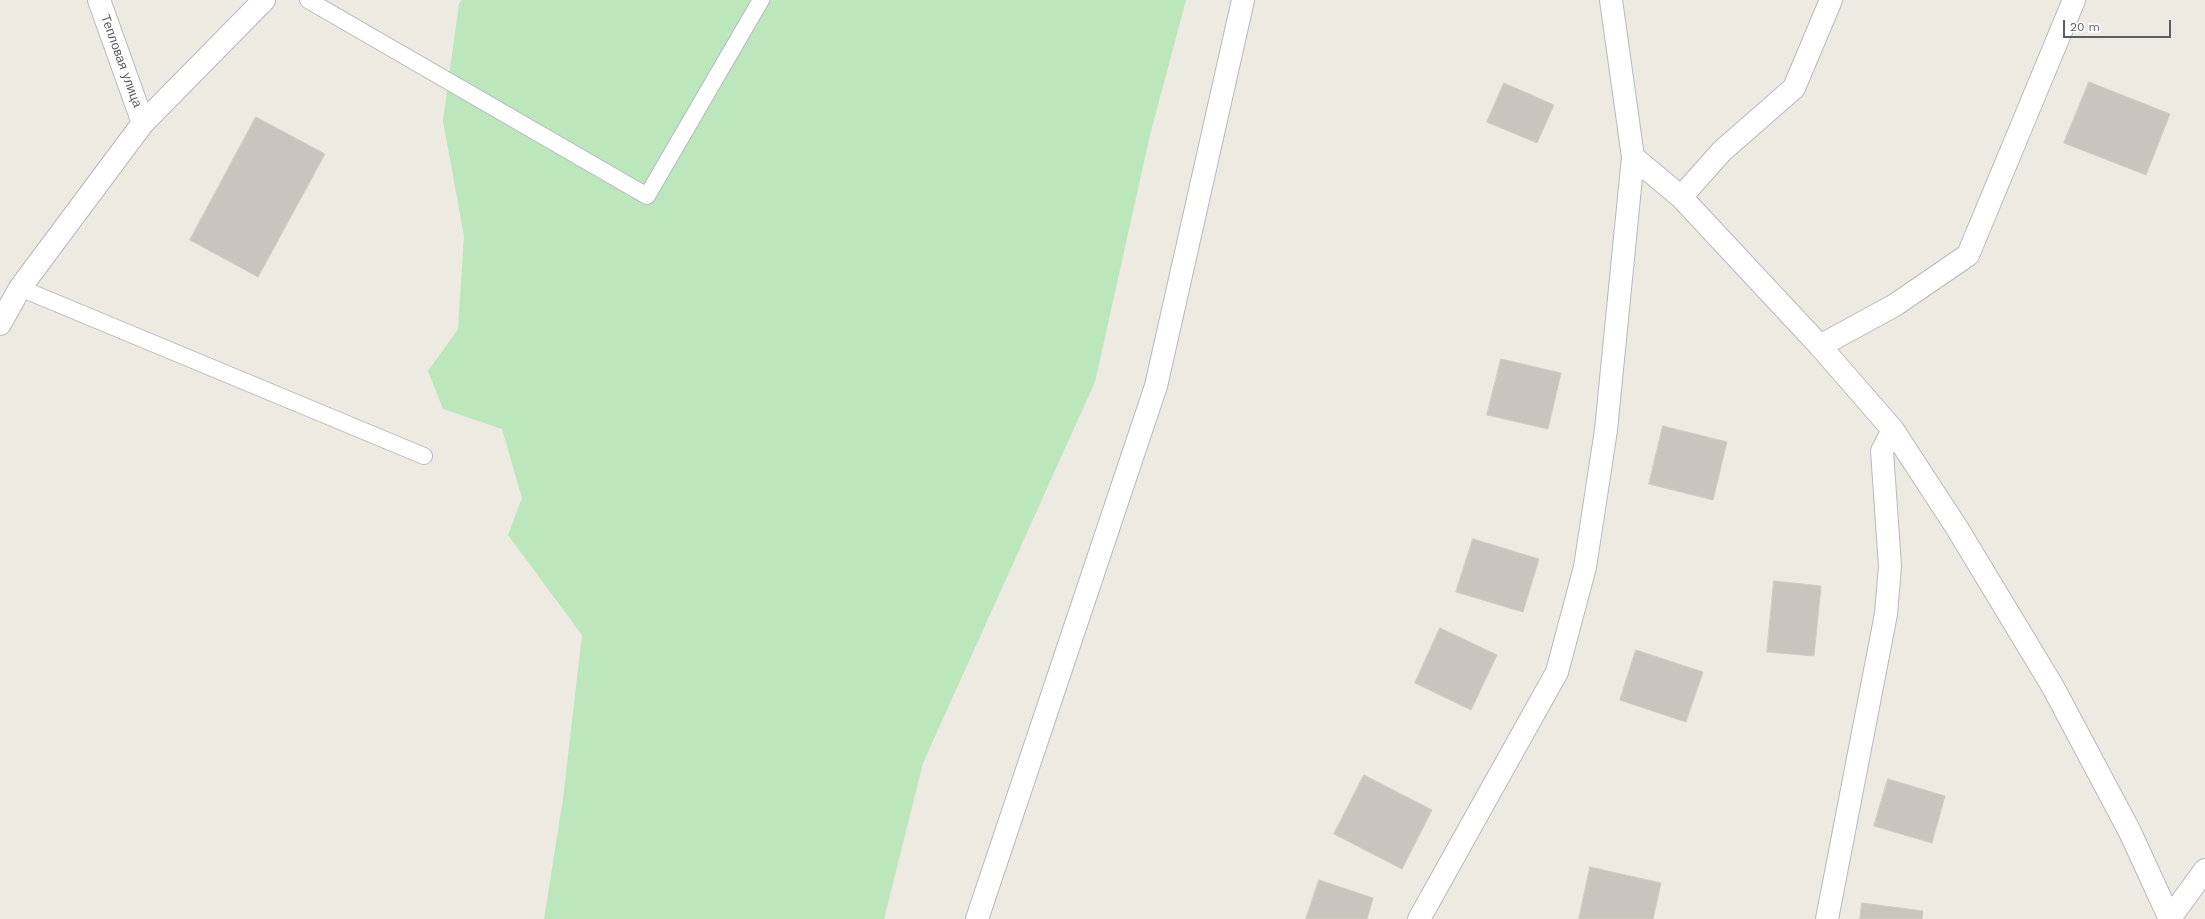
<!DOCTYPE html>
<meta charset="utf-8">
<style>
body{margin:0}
#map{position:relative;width:2205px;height:919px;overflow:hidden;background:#edeae1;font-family:"Work Sans",sans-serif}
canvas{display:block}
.scale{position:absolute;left:2063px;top:20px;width:108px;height:18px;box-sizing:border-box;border:2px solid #595e62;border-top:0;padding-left:5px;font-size:12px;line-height:14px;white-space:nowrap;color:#595e62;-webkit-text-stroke:3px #fff;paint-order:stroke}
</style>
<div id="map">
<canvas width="2205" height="919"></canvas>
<div class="scale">20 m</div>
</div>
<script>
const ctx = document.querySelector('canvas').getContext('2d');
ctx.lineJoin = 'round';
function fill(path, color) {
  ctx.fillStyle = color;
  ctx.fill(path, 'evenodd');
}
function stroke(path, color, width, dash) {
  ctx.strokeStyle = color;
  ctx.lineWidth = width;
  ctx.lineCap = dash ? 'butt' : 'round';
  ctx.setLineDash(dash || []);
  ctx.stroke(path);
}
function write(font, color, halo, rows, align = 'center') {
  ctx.font = font + ' "Work Sans",sans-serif';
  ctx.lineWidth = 3;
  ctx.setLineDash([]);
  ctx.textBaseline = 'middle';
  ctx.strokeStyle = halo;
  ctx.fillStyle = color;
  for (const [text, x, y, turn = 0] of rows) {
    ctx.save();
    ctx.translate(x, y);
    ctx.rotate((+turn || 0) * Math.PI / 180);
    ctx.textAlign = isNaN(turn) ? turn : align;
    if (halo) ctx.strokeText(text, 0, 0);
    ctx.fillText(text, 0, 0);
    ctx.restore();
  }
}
const green = new Path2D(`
 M 462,0 L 1186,0 L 1150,135 L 1095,382 L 923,763 L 884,919 L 544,919 L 563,799 L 582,635 L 508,535 L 522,498 L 502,429 L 443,409 L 428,371 L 458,329 L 464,236 L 443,121 L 459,4 Z`);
const building = new Path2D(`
 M 2089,82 L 2170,114 L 2146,175 L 2064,143 Z
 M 1504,83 L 1554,105 L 1537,143 L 1487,122 Z
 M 256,117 L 325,154 L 258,277 L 190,240 Z
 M 1501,359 L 1561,373 L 1548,429 L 1487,415 Z
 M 1663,426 L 1727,442 L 1713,500 L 1649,484 Z
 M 1473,539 L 1539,559 L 1523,612 L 1456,592 Z
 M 1774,581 L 1821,586 L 1814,656 L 1767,652 Z
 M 1440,628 L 1497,655 L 1471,710 L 1415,683 Z
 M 1636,650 L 1703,672 L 1686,722 L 1620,700 Z
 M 1364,775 L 1432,810 L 1402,869 L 1334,834 Z
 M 1888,779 L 1945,796 L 1932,843 L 1874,826 Z
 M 1590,867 L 1661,883 L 1653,919 L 1579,919 Z
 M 1319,880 L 1373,898 L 1367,919 L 1306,919 Z
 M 1862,903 L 1923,911 L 1922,919 L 1860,919 Z`);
const lane = new Path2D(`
 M 308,0 L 647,196 L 761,0
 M 20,288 L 424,456`);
const street = new Path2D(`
 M 99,0 L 143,123
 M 1633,157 L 1681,197 L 1820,346 L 1893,430 L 1957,528 L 2053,687 L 2130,832 L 2170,919
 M 1681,197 L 1722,151 L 1794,88 L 1831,0
 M 1820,346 L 1895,305 L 1968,255 L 2074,0
 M 2170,918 L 2205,870
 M 1419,919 L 1557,672 L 1585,567 L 1606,430 L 1633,157 L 1611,0
 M 1827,919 L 1886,614 L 1890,566 L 1882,451 L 1893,430`);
const secondary = new Path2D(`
 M 0,324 L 20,288 L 143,123 L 264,0
 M 977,919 L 1156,386 L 1243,0`);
const streetNames = [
 ["Тепловая улица",121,61,70]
];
fill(green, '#bce6bc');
fill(building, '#c8c5be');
stroke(building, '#d2ccbf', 1);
stroke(lane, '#b6b9be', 18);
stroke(street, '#b6b9be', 24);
stroke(secondary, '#b5b8be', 24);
stroke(lane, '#fff', 16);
stroke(street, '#fff', 22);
stroke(secondary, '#fff', 22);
write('13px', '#595e62', '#fff', streetNames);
</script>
